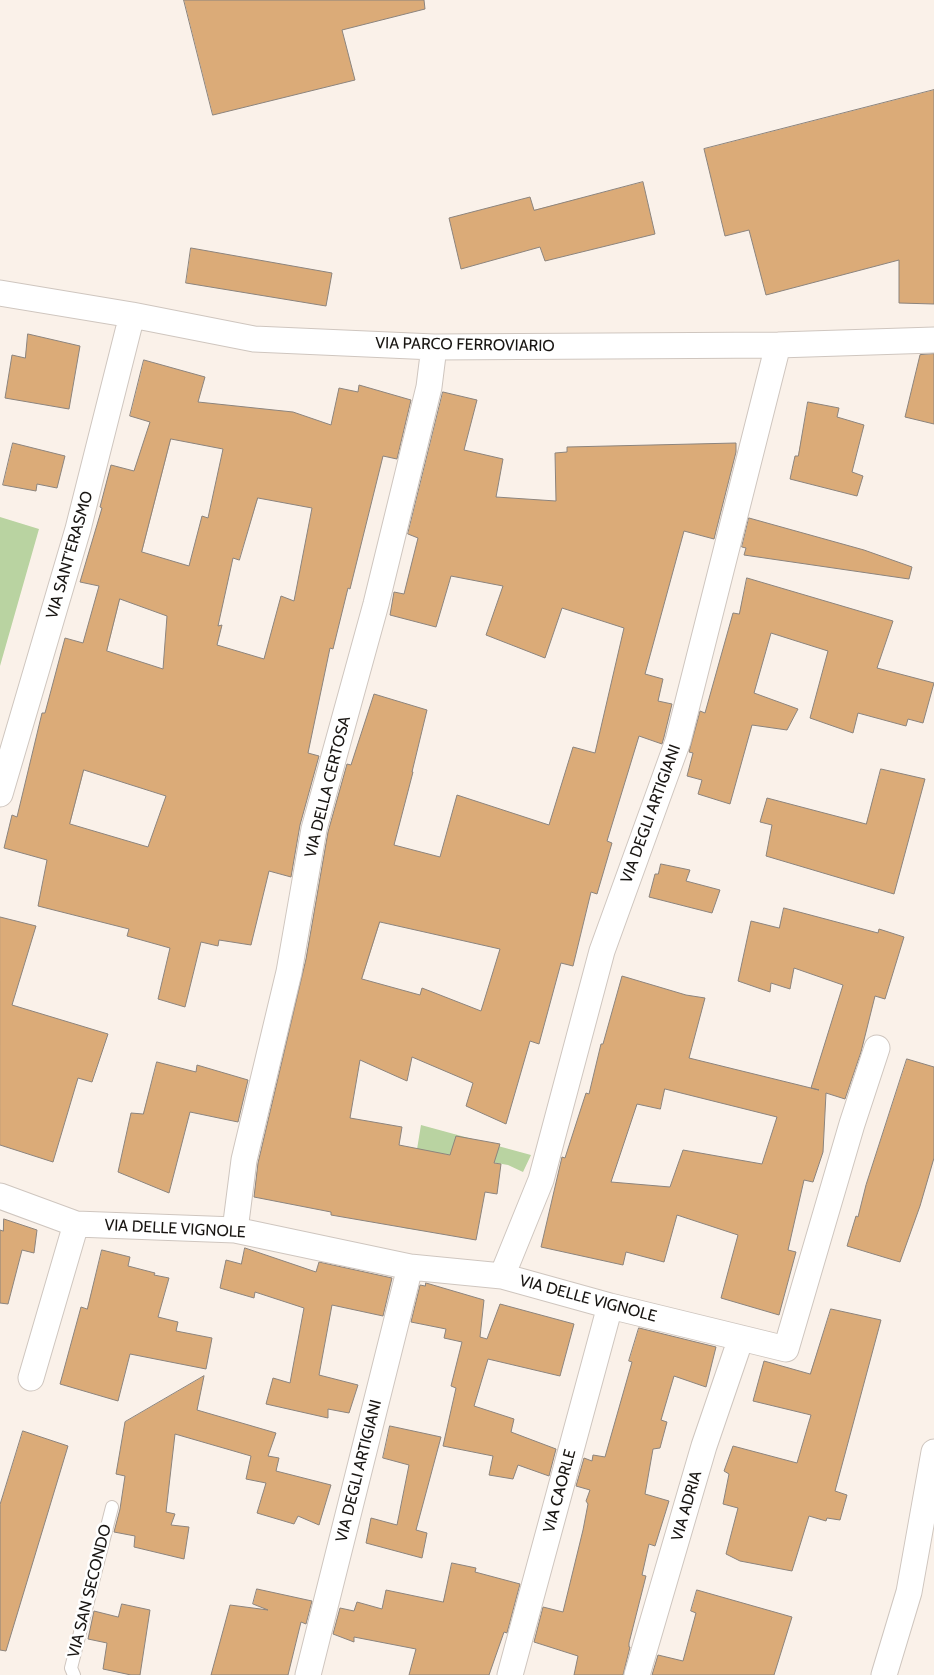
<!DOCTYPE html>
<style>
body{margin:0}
canvas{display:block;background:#faf1e9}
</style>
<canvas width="934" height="1675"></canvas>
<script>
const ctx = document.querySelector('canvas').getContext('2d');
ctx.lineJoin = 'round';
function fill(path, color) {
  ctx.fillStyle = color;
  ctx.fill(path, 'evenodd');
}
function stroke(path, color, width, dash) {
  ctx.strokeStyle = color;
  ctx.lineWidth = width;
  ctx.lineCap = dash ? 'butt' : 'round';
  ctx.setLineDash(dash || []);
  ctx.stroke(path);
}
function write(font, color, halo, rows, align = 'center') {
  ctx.font = font + ' Cabin,sans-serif';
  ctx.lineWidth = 5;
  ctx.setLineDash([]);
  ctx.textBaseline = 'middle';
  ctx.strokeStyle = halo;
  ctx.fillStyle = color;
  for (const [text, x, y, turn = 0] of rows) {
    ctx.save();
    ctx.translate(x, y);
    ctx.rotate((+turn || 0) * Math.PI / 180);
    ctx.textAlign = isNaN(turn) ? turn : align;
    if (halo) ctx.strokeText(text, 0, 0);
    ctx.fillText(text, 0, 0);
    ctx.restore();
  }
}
const green = new Path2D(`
 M 0,517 L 39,529 L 0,666 Z
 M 421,1125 L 531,1155 L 523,1172 L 508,1165 L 439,1153 L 425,1231 L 404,1228 Z`);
const building = new Path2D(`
 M 184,0 L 424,0 L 425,9 L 342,30 L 355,80 L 213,115 Z
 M 934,90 L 934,304 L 899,303 L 899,260 L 766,295 L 749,230 L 725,236 L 704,149 Z
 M 643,182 L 655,234 L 545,261 L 540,247 L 461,269 L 449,218 L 530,197 L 534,210 Z
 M 191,248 L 332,273 L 326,306 L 186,283 Z
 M 28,334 L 80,346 L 69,409 L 5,398 L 12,355 L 25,358 Z
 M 934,354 L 934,424 L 905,417 L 920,355 Z
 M 144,360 L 205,377 L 198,402 L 293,412 L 331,425 L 339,388 L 358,392 L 359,385 L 411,400 L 397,459 L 383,456 L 350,589 L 348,588 L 333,649 L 330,648 L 308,753 L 319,756 L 300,825 L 291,877 L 269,871 L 251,945 L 219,940 L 218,946 L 201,942 L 185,1007 L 158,999 L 170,948 L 127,936 L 129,929 L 38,906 L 47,860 L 4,848 L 12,815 L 17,817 L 42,713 L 45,713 L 65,638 L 83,643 L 99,586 L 80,582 L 102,508 L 100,507 L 111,465 L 134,471 L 150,422 L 130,416 ZM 171,439 L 223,449 L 208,518 L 202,516 L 189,566 L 142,552 ZM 258,498 L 312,508 L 294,601 L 281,596 L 264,659 L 217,645 L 222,625 L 218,626 L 233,558 L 239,560 ZM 120,599 L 167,616 L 163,669 L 107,651 ZM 84,770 L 166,796 L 148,847 L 70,824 Z
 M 443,392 L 477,400 L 464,450 L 503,459 L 496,497 L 556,501 L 555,453 L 567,452 L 567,447 L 736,443 L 736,452 L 714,539 L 684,531 L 645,674 L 663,679 L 658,701 L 672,704 L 664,737 L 662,744 L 639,736 L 607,841 L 612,843 L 597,894 L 591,892 L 573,966 L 561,963 L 539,1044 L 530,1041 L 506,1124 L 466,1106 L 473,1083 L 412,1057 L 407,1081 L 360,1060 L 350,1118 L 402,1127 L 399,1145 L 450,1155 L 456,1136 L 500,1144 L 494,1163 L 501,1164 L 497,1194 L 485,1192 L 476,1240 L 331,1215 L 331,1212 L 254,1197 L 258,1163 L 306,959 L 328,832 L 347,764 L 351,765 L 374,694 L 427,710 L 412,772 L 413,772 L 394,845 L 440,857 L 457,795 L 549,825 L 573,747 L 595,753 L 624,628 L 562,608 L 545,658 L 486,635 L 503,586 L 451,576 L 436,627 L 390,615 L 394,592 L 404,594 L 418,538 L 408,534 ZM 380,922 L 500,949 L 481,1011 L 422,988 L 420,995 L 362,979 Z
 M 808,402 L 839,408 L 837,417 L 864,425 L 852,472 L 863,476 L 857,496 L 790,479 L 795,456 L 798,456 Z
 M 13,443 L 65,456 L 57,488 L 37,484 L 36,491 L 3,485 Z
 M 749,518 L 864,550 L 912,567 L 909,579 L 744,555 L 746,548 L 742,547 Z
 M 747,578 L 893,621 L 877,668 L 934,683 L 923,723 L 908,719 L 906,726 L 858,713 L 853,733 L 810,718 L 828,651 L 771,633 L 754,693 L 798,709 L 787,730 L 752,725 L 730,804 L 698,794 L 702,780 L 687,776 L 693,753 L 689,752 L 700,711 L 705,713 L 733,613 L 739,614 Z
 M 881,769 L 925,779 L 894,894 L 766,856 L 772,825 L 760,822 L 767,798 L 866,824 Z
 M 661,864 L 690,870 L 686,881 L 720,890 L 712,913 L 649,897 L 655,874 L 658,874 Z
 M 784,908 L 878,933 L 879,929 L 904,937 L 885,999 L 875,996 L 861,1052 L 845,1099 L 826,1093 L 823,1152 L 813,1182 L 804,1180 L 788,1250 L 796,1252 L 779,1315 L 721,1298 L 738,1235 L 677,1215 L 664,1262 L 626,1252 L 623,1265 L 541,1247 L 562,1157 L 565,1158 L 586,1093 L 589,1094 L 601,1044 L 603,1044 L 622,976 L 686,995 L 705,998 L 689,1058 L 819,1090 L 811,1088 L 843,985 L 794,968 L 790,989 L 771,983 L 770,992 L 738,981 L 751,921 L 779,928 ZM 665,1089 L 777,1117 L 762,1164 L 683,1150 L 670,1187 L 611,1182 L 637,1104 L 660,1109 Z
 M 0,917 L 36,926 L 12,1005 L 108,1034 L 92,1082 L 78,1078 L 53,1162 L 0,1145 Z
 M 907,1059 L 934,1067 L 934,1158 L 920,1206 L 900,1262 L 847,1246 L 856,1216 L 858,1217 L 866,1185 Z
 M 157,1062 L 196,1072 L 197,1065 L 248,1080 L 238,1122 L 190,1112 L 169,1193 L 118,1172 L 131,1113 L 143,1114 Z
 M 4,1219 L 37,1230 L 34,1253 L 22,1250 L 8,1304 L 0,1303 L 0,1230 L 3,1231 Z
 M 245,1248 L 316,1272 L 319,1262 L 392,1278 L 383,1316 L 332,1305 L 319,1375 L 358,1385 L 349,1413 L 328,1409 L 328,1418 L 266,1404 L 273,1378 L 290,1383 L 304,1308 L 255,1292 L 254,1298 L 220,1288 L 226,1260 L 241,1264 Z
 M 102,1250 L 130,1257 L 128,1266 L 155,1273 L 154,1275 L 169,1278 L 158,1317 L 178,1322 L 176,1331 L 212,1338 L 206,1369 L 130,1354 L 118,1401 L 60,1384 L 81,1307 L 87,1309 Z
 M 426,1283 L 484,1300 L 480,1337 L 487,1339 L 500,1304 L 574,1324 L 560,1376 L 488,1359 L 474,1406 L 514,1419 L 511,1432 L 556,1449 L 549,1476 L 518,1465 L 513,1479 L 489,1475 L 493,1456 L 443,1446 L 456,1388 L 451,1386 L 462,1342 L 444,1338 L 446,1329 L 411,1322 L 420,1285 L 425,1286 Z
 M 831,1309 L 881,1320 L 835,1491 L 847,1495 L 840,1520 L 827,1518 L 826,1521 L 809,1516 L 792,1571 L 740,1561 L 726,1554 L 738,1508 L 723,1504 L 729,1474 L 724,1471 L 733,1446 L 797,1463 L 811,1415 L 753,1401 L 764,1361 L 810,1374 Z
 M 639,1328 L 716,1347 L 706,1387 L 674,1376 L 661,1420 L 667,1422 L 660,1448 L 653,1449 L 645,1494 L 669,1501 L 655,1546 L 649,1544 L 642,1575 L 646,1576 L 629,1643 L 629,1647 L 630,1647 L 623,1675 L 574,1675 L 578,1656 L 534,1642 L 543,1607 L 563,1612 L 583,1530 L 588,1504 L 586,1501 L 590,1490 L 576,1486 L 584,1458 L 592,1461 L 593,1455 L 605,1457 L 632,1362 L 629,1361 Z
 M 204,1376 L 197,1410 L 276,1433 L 268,1456 L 279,1458 L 276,1471 L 331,1485 L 319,1525 L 298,1516 L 294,1524 L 257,1513 L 266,1483 L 246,1479 L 251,1456 L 175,1434 L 166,1512 L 175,1514 L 171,1525 L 189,1527 L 184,1559 L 134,1547 L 135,1536 L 114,1532 L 120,1509 L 125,1476 L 116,1474 L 125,1422 Z
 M 390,1426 L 441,1437 L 416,1530 L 427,1533 L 422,1558 L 366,1543 L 371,1518 L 397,1525 L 409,1465 L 383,1458 Z
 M 23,1431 L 68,1446 L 6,1651 L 0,1650 L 0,1505 Z
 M 452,1563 L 476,1568 L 475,1572 L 520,1584 L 507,1633 L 504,1632 L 489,1675 L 409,1675 L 416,1649 L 354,1637 L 354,1642 L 333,1634 L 340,1608 L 354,1611 L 357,1602 L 382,1609 L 386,1590 L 443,1602 Z
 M 257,1589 L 312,1601 L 306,1624 L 301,1622 L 288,1675 L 211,1675 L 230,1605 L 268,1610 L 253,1604 Z
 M 697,1590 L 792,1617 L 774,1675 L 652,1675 L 658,1655 L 683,1661 L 696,1613 L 691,1611 Z
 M 122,1604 L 150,1610 L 140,1675 L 131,1675 L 103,1669 L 107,1643 L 88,1639 L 94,1611 L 118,1617 Z`);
const lane = new Path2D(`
 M 74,1675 L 71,1668 L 112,1507`);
const street = new Path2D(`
 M 0,293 L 132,315 L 254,339 L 434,347 L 778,345 L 934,340
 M 0,794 L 78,529 L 132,315
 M 0,1196 L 76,1224 L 235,1230 L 410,1267 L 502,1276 L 610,1306 L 786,1349 L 852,1124 L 877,1048
 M 235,1230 L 244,1160 L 289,972 L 314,829 L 376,604 L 429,387 L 434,347
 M 502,1276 L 541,1180 L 602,951 L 678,741 L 778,345
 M 31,1378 L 76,1224
 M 308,1675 L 410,1267
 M 510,1675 L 610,1306
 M 637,1675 L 704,1446 L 741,1338
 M 884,1675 L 909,1592 L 934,1452`);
const streetNames = [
 ["VIA PARCO FERROVIARIO",465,345,1],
 ["VIA SANT'ERASMO",70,555,-74],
 ["VIA DELLA CERTOSA",328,787,-76],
 ["VIA DEGLI ARTIGIANI",651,814,-70],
 ["VIA DELLE VIGNOLE",175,1229,3],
 ["VIA DELLE VIGNOLE",588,1299,15],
 ["VIA DEGLI ARTIGIANI",359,1471,-76],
 ["VIA CAORLE",560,1491,-75],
 ["VIA ADRIA",687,1506,-74],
 ["VIA SAN SECONDO",90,1591,-76]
];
fill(green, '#b9d3a1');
fill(building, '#dbab78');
stroke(building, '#8c847d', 1);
stroke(lane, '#cfc6bf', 14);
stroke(street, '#cfc6bf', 27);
stroke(lane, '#fff', 12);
stroke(street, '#fff', 25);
write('16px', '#191613', '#fff', streetNames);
</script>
